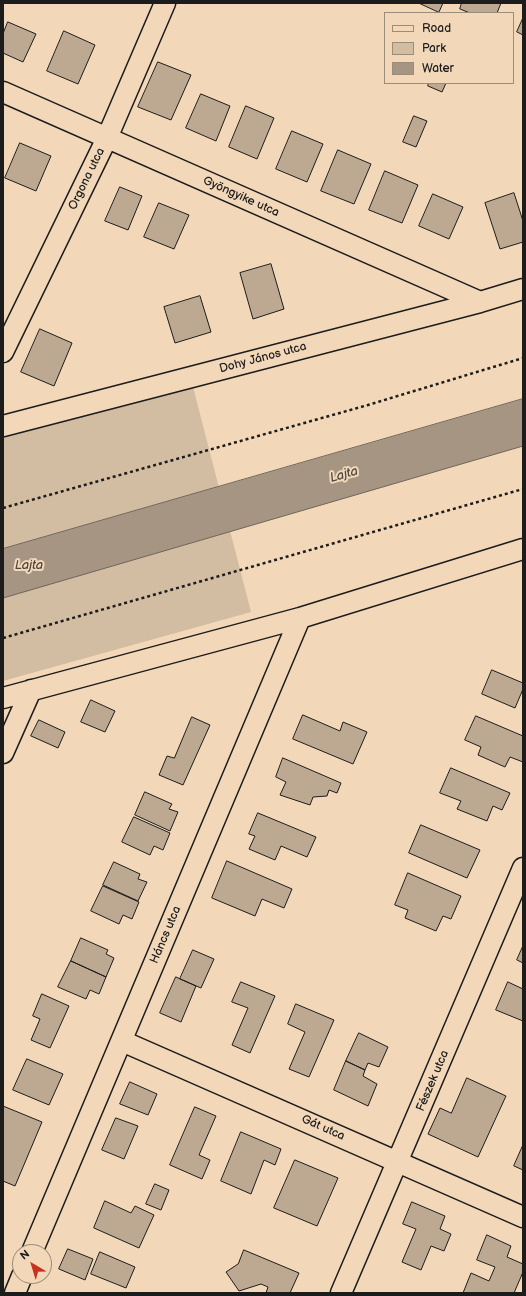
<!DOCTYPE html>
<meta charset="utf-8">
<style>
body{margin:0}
#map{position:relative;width:526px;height:1296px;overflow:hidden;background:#f2d8b9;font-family:"Balsamiq Sans",sans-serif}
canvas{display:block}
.frame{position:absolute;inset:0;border:4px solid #1c1c1c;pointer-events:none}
.legend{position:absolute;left:384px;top:12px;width:130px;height:72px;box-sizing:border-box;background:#f2d8b9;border:1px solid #9c8d7a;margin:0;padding:5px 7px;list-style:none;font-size:12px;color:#1c1c1c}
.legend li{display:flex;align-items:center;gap:8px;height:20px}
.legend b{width:20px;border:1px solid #9c8d7a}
.north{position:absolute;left:12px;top:1244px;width:40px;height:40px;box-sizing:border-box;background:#f2d8b9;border:1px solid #9c8d7a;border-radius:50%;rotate:322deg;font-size:11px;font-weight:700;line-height:16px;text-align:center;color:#1c1c1c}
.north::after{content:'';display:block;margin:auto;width:14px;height:18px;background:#c8321e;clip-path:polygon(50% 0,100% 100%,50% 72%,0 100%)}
</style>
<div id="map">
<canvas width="526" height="1296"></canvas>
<div class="frame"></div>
<ul class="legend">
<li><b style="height:5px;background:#f2d8b9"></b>Road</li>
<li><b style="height:11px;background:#d2bca2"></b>Park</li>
<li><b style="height:11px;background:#a69582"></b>Water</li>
</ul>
<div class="north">N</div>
</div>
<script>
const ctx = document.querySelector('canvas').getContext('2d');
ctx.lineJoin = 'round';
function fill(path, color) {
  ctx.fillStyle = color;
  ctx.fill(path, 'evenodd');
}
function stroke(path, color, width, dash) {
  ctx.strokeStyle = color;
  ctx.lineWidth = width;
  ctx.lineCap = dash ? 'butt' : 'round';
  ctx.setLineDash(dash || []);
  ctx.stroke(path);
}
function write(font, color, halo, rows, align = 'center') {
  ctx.font = font + ' "Balsamiq Sans",sans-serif';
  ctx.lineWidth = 4;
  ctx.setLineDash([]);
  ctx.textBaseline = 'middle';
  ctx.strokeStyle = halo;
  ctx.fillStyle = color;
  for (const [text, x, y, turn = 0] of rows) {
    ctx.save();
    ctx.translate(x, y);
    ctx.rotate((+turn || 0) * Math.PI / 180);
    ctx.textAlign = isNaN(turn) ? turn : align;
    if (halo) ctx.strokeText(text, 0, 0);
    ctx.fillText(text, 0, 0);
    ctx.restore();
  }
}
const green = new Path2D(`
 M 192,383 L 251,612 L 3,681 L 3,432 Z`);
const water = new Path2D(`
 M 523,399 L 523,446 L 3,598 L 3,549 Z`);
const building = new Path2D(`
 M 419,3 L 443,3 L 439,12 Z
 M 462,3 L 501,3 L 497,13 L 470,13 L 460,9 Z
 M 523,18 L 523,35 L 517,32 Z
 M 8,22 L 36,34 L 23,62 L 3,53 L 3,34 Z
 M 64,31 L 95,45 L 78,84 L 47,71 Z
 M 158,62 L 191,75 L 171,120 L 138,107 Z
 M 429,83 L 446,83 L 442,92 L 428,86 Z
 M 201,94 L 230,106 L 216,141 L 186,128 Z
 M 246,106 L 274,118 L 257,159 L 229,147 Z
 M 414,116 L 427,121 L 416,147 L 403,142 Z
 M 292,131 L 323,144 L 307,182 L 276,169 Z
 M 20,143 L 51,156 L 36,191 L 5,178 Z
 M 338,150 L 371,164 L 354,204 L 321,191 Z
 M 385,171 L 418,185 L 402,223 L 369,210 Z
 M 120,187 L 142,196 L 128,230 L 105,221 Z
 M 514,193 L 523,221 L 523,242 L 500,249 L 485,203 Z
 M 433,194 L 463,207 L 449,239 L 419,226 Z
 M 159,203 L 189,215 L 174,249 L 144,237 Z
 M 271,264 L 284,309 L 253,319 L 240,273 Z
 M 200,296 L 211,332 L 175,343 L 164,307 Z
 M 40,329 L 72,343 L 54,386 L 21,372 Z
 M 492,670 L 523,683 L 523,689 L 515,708 L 482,694 Z
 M 91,700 L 115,711 L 105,732 L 81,722 Z
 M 303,715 L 340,731 L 343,722 L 367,732 L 353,764 L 293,739 Z
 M 476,716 L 523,736 L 523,762 L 510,757 L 505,767 L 478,755 L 481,747 L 465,740 Z
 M 192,717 L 210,725 L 183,785 L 159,775 L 167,756 L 174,758 Z
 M 39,720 L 65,732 L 58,748 L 31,736 Z
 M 283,758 L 341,783 L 337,793 L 329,790 L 327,796 L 313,797 L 310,805 L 280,795 L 286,782 L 276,777 Z
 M 451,768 L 510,793 L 502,810 L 493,806 L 487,821 L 457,809 L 461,801 L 440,793 Z
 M 145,792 L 172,804 L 169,809 L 178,812 L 170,831 L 135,815 Z
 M 258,813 L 316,837 L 307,857 L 281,846 L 275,860 L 249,849 L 255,836 L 249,834 Z
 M 134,817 L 170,833 L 163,850 L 154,846 L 150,855 L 122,842 Z
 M 421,825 L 480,850 L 467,878 L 409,853 Z
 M 227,861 L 292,889 L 284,908 L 262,899 L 255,916 L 212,898 Z
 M 114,862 L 140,874 L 138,879 L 147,882 L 138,901 L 103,885 Z
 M 408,873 L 461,896 L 451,919 L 443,916 L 436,931 L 405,918 L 408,910 L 395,905 Z
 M 103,886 L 139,902 L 132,919 L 123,915 L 119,924 L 91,911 Z
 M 81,938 L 108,950 L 106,954 L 114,958 L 106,977 L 71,961 Z
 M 523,946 L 523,963 L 517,960 Z
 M 193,950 L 214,959 L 201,988 L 180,979 Z
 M 71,961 L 106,977 L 99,994 L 90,990 L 86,999 L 58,987 Z
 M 176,977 L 196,986 L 181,1022 L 160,1013 Z
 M 241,982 L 275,996 L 250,1053 L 232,1045 L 248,1008 L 232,1002 Z
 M 508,982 L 523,989 L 523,1021 L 496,1010 Z
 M 42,994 L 69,1006 L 50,1048 L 31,1040 L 40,1019 L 33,1016 Z
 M 296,1004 L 334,1020 L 309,1077 L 289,1069 L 305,1032 L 288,1024 Z
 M 359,1033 L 388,1047 L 379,1067 L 368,1063 L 365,1070 L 346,1061 Z
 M 27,1059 L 63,1074 L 49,1105 L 13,1090 Z
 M 346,1061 L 365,1070 L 363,1076 L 377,1084 L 368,1106 L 334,1090 Z
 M 467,1078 L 506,1096 L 478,1157 L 428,1134 L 440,1108 L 451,1113 Z
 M 130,1082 L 157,1094 L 148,1115 L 120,1104 Z
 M 3,1106 L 42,1122 L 15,1186 L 3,1181 Z
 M 195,1107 L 216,1116 L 199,1155 L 210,1160 L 202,1179 L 170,1165 Z
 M 116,1118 L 138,1126 L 124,1159 L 102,1150 Z
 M 241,1132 L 281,1149 L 275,1165 L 264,1160 L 251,1194 L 221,1181 Z
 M 523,1145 L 523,1170 L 514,1166 Z
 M 295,1160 L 338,1178 L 317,1226 L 274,1208 Z
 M 155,1184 L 169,1190 L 161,1210 L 146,1204 Z
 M 105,1201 L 131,1213 L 135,1206 L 154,1215 L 139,1248 L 94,1228 Z
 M 412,1202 L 445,1216 L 440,1229 L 451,1234 L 444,1251 L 431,1246 L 421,1270 L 402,1262 L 416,1229 L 403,1224 Z
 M 487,1235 L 511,1246 L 507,1257 L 523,1264 L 523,1272 L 514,1293 L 463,1293 L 471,1273 L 489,1281 L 495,1267 L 477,1260 Z
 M 68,1249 L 93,1259 L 85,1280 L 59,1269 Z
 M 244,1250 L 299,1273 L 290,1293 L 266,1293 L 268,1287 L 261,1284 L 239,1291 L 226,1272 L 238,1264 Z
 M 100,1252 L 135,1267 L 126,1288 L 91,1274 Z`);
const path = new Path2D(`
 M 3,508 L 368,405 L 523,358
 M 3,638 L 523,489`);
const minor = new Path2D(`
 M 3,92 L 480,302
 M 3,352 L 107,138 L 165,3
 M 3,426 L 480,302 L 523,289
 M 3,698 L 300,618 L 523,549
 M 3,753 L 31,690
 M 122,1041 L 523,1217
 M 32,1252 L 300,618
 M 15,1293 L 22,1276
 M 341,1293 L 523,868`);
const streetNames = [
 ["Orgona utca",87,179,-64],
 ["Gyöngyike utca",241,197,24],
 ["Dohy János utca",263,358,-15],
 ["Háncs utca",166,935,-67],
 ["Fészek utca",433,1081,-67],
 ["Gát utca",323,1128,24]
];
const waterNames = [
 ["Lajta",344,475,-16],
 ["Lajta",29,566]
];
fill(green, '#d2bca2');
fill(water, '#a69582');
stroke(water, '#6f6559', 1);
fill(building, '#bda992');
stroke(building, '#1c1c1c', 1);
stroke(minor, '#1c1c1c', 23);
stroke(path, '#1c1c1c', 2.5, [3, 3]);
stroke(minor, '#f2d8b9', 20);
write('12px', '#1c1c1c', '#f2d8b9', streetNames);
write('italic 13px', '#4c4640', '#f2d8b9', waterNames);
</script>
